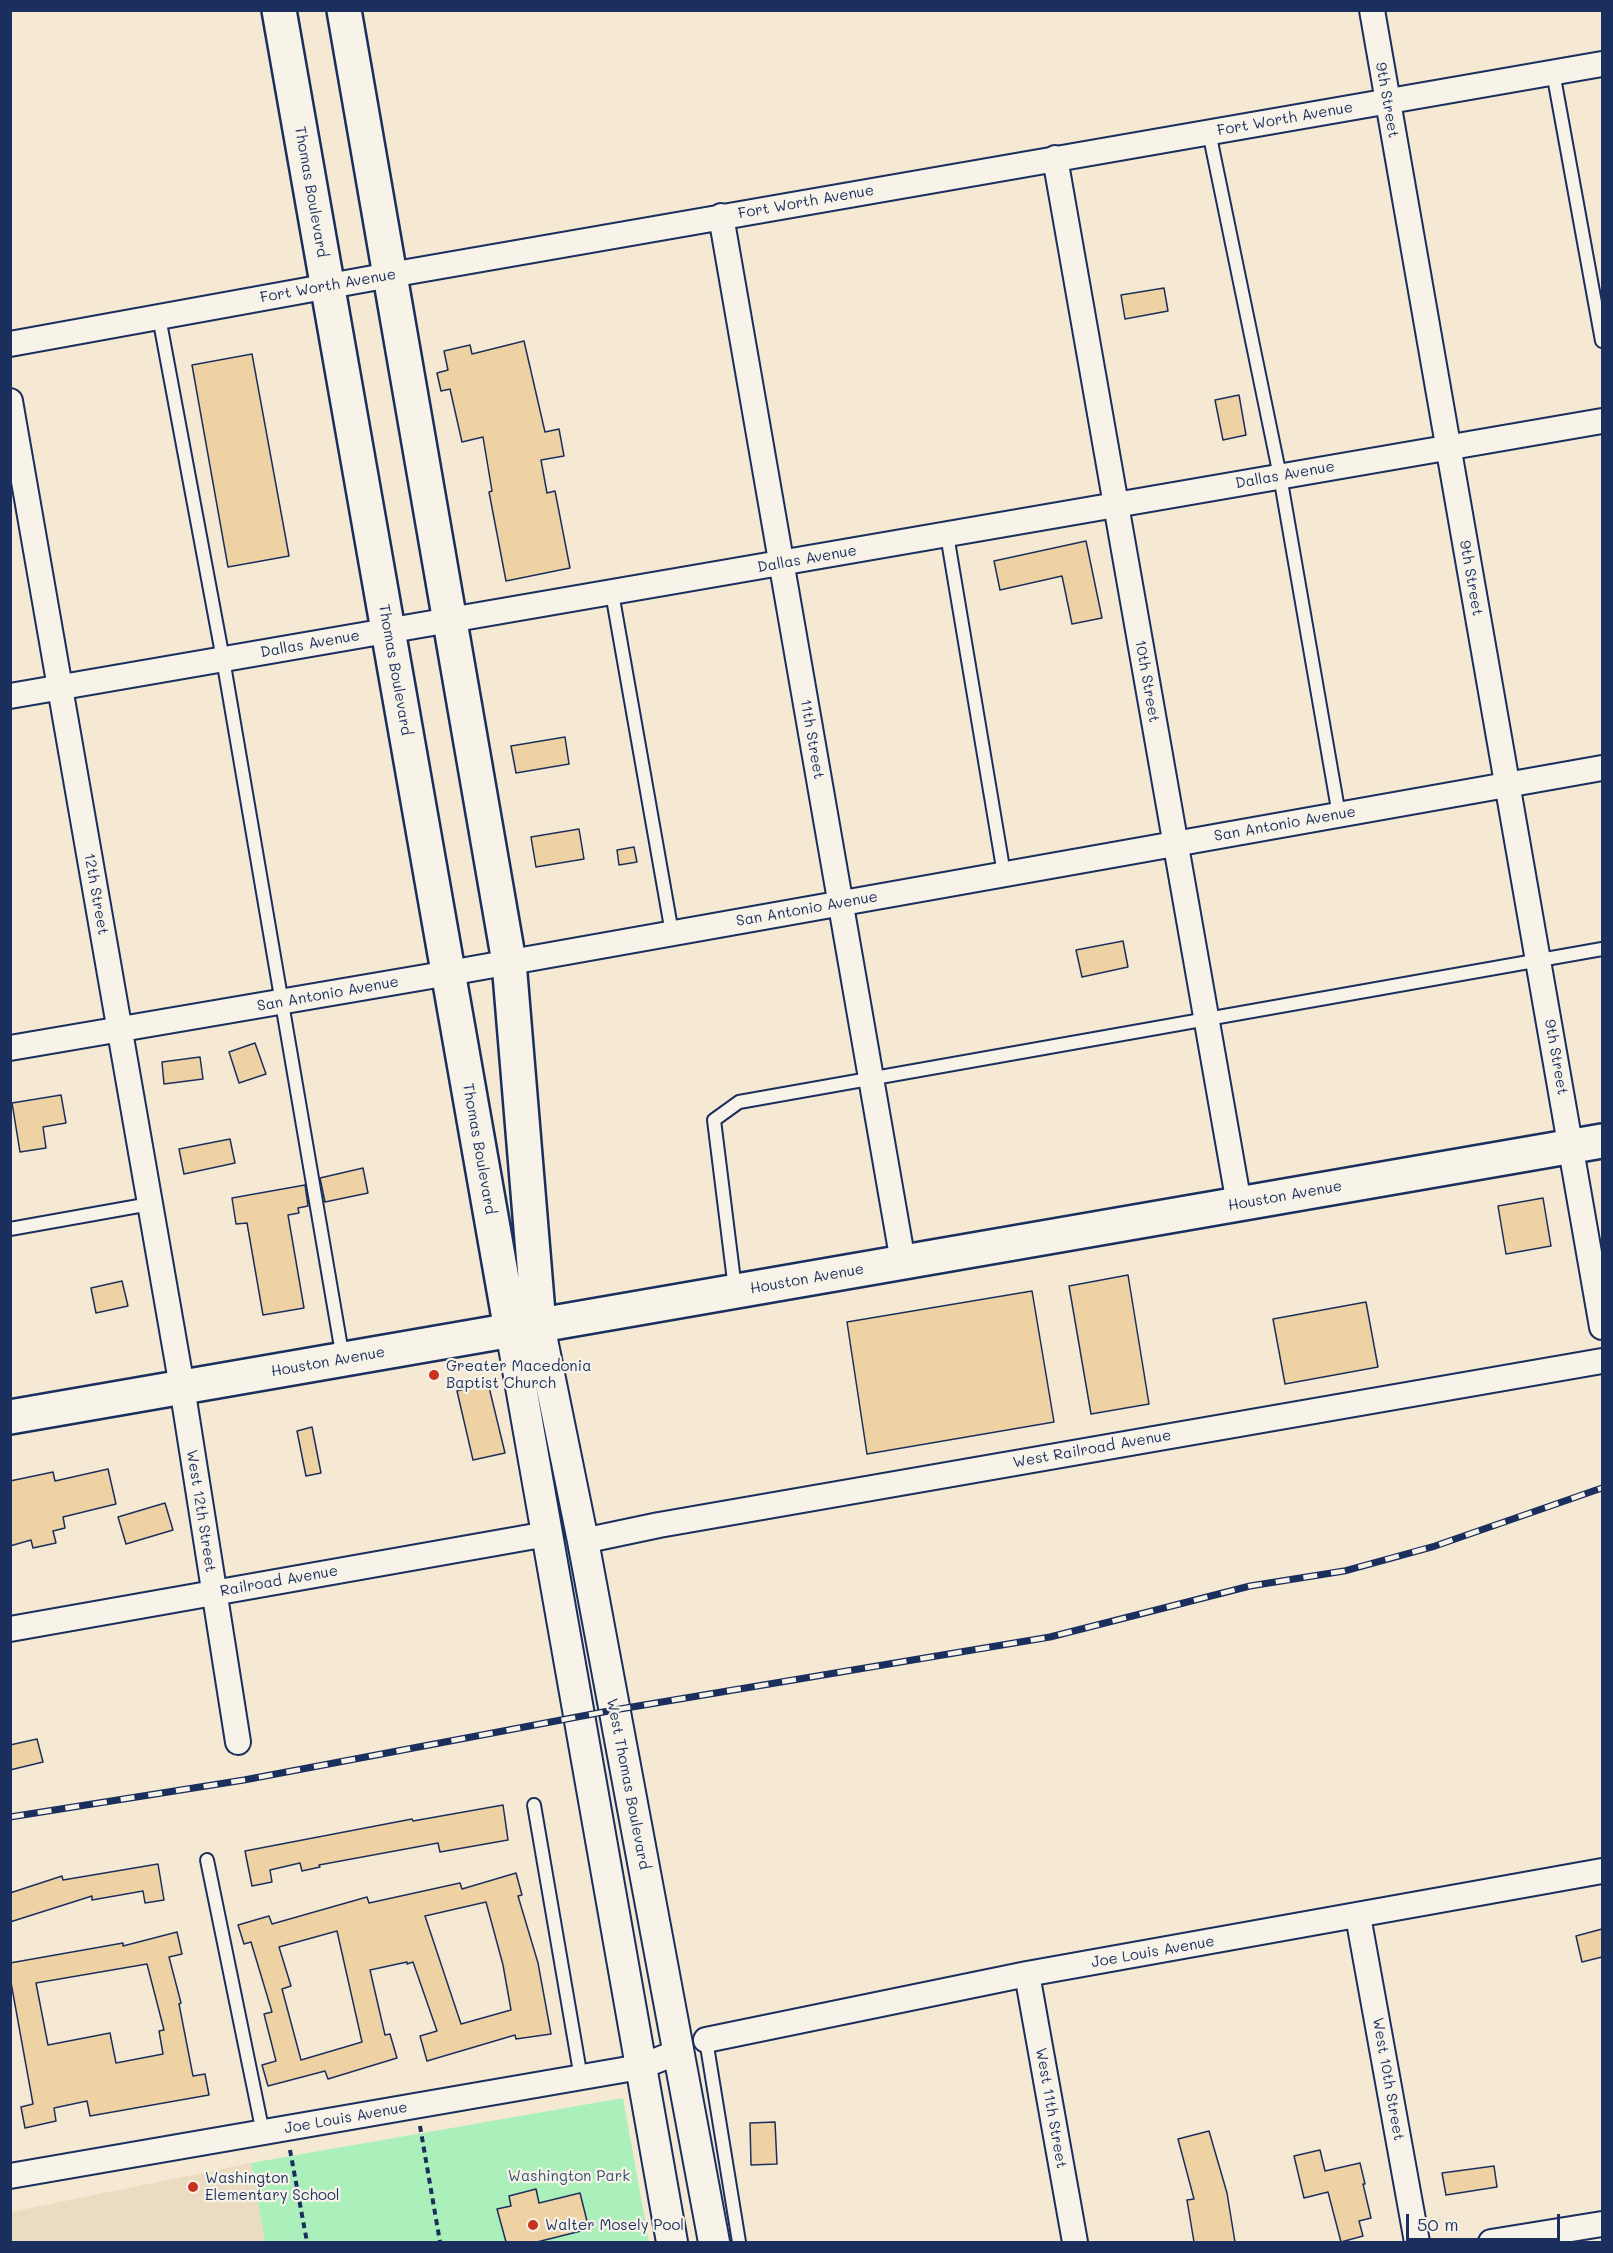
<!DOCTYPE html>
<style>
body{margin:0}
#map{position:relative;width:1613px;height:2253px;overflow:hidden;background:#f5e9d3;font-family:Mali,sans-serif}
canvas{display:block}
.frame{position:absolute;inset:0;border:12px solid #1b2f5e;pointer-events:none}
.scale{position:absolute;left:1406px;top:2214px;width:154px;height:27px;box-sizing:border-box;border:3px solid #1b2f5e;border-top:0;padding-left:8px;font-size:18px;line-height:21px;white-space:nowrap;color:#1b2f5e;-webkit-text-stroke:4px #f7f3e8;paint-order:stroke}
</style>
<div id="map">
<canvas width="1613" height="2253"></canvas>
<div class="frame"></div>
<div class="scale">50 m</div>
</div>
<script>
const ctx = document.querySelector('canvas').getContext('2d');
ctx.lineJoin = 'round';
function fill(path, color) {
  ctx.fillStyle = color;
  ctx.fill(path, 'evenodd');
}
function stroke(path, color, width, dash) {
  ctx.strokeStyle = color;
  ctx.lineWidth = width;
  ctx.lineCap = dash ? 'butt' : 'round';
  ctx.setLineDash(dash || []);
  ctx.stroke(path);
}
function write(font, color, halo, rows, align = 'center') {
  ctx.font = font + ' Mali,sans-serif';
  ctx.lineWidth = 4.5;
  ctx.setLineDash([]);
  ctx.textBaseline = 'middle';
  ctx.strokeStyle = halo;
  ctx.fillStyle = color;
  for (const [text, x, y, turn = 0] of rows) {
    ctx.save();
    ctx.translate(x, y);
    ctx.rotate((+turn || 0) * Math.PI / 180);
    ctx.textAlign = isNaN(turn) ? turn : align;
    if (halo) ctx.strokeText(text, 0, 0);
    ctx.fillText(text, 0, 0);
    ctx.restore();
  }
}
const built = new Path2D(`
 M 251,2163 L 265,2242 L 11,2242 L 11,2212 Z`);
const green = new Path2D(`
 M 623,2098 L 649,2242 L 265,2242 L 251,2163 Z`);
const building = new Path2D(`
 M 1164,288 L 1168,311 L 1125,319 L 1121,295 Z
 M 524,341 L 545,432 L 559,429 L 564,456 L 541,460 L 547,493 L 555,491 L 570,568 L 506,581 L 489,492 L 492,491 L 483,437 L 462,442 L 450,389 L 441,391 L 437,373 L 448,370 L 444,351 L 470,345 L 472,354 Z
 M 252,354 L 289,556 L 228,567 L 192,365 Z
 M 1239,395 L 1246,435 L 1223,440 L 1215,400 Z
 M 1086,541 L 1102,618 L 1072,624 L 1062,576 L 1000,590 L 994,561 Z
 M 565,737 L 569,764 L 516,773 L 511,746 Z
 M 579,829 L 584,859 L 536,867 L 531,837 Z
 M 634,847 L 637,862 L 619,865 L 617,850 Z
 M 1123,941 L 1128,967 L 1082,977 L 1076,950 Z
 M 255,1043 L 266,1074 L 239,1083 L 229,1052 Z
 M 200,1057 L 203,1079 L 164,1084 L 162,1062 Z
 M 61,1095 L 66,1123 L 43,1127 L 46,1148 L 20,1152 L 12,1103 Z
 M 230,1139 L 235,1163 L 184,1174 L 179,1149 Z
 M 363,1168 L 368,1193 L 325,1202 L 320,1178 Z
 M 305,1185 L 308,1206 L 298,1208 L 299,1213 L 288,1215 L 304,1308 L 263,1315 L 247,1223 L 236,1224 L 232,1198 Z
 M 1543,1198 L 1551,1246 L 1506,1254 L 1498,1206 Z
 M 1128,1275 L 1149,1404 L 1091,1414 L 1069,1286 Z
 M 122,1281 L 128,1306 L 96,1313 L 91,1288 Z
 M 1032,1291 L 1054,1422 L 867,1454 L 847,1322 Z
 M 1366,1302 L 1378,1367 L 1285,1384 L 1273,1319 Z
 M 488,1383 L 505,1453 L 473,1460 L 457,1391 Z
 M 312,1427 L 321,1473 L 306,1476 L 297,1431 Z
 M 108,1469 L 116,1504 L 63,1517 L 65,1528 L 53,1531 L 56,1543 L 33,1548 L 31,1540 L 10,1546 L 10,1481 L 53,1472 L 55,1481 Z
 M 165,1503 L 173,1530 L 126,1544 L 118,1517 Z
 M 37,1739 L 43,1762 L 10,1770 L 10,1745 Z
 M 503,1805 L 508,1840 L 440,1852 L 438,1843 L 319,1865 L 320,1867 L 302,1871 L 300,1863 L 270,1870 L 272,1882 L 252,1886 L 245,1851 L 412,1819 L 413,1821 Z
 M 158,1864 L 164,1900 L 145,1903 L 143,1891 L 92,1900 L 92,1896 L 10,1922 L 10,1893 L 62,1876 L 63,1880 Z
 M 516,1873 L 522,1895 L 518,1896 L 538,1963 L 551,2034 L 516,2039 L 515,2035 L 427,2061 L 420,2036 L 437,2031 L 413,1962 L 407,1964 L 407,1962 L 370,1970 L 385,2035 L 390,2034 L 397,2058 L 328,2079 L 325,2071 L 268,2086 L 262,2065 L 276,2061 L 264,2014 L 272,2012 L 251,1942 L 244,1944 L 238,1925 L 269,1916 L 272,1924 L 367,1897 L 369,1903 L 460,1883 L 462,1889 ZM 486,1902 L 503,1965 L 511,2010 L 461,2024 L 425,1916 ZM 337,1931 L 362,2042 L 301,2060 L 282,1989 L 291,1986 L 279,1947 Z
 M 1602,1929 L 1602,1957 L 1582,1962 L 1576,1936 Z
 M 177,1932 L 182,1954 L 169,1957 L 181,2003 L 179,2004 L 193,2076 L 205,2074 L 209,2095 L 90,2116 L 87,2101 L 54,2108 L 56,2121 L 25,2128 L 21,2107 L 33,2104 L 10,1977 L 10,1963 L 123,1943 L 123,1946 ZM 147,1964 L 164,2030 L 159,2031 L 163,2054 L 116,2063 L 110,2033 L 48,2045 L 36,1983 Z
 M 775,2122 L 777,2164 L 751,2165 L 750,2123 Z
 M 1209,2131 L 1227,2193 L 1235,2242 L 1194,2242 L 1187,2200 L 1194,2199 L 1178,2139 Z
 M 1320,2150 L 1325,2171 L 1360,2163 L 1365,2184 L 1363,2184 L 1371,2218 L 1359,2221 L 1363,2236 L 1341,2242 L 1328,2192 L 1304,2198 L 1294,2156 Z
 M 1494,2166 L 1497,2187 L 1446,2195 L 1442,2173 Z
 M 536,2189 L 539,2203 L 580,2193 L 589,2229 L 537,2242 L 506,2242 L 497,2209 L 511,2206 L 509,2196 Z`);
const path = new Path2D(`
 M 420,2126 L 440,2242
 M 290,2150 L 307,2242`);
const service = new Path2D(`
 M 1553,72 L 1602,341
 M 1209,132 L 1280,476 L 1339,815
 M 159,317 L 223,659 L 343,1359
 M 947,535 L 1004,874
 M 612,593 L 672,933
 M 10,1229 L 150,1204
 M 735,1289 L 714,1120 L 739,1102 L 1602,949
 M 534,1805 L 581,2078
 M 207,1860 L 263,2133
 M 706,2040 L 739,2242`);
const minor = new Path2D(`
 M 1372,10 L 1602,1327
 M 1055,158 L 1239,1204
 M 721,216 L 903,1262
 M 10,344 L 390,275 L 1602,64
 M 10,401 L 182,1387 L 238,1742
 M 10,696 L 1602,421
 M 10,1048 L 449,973 L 1602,768
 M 583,1541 L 659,1525 L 1602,1361
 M 10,1629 L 547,1534
 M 1358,1916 L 1417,2242
 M 1027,1974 L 1075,2242
 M 706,2040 L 1027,1974 L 1602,1871
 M 10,2176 L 640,2067 L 678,2052
 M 1491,2242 L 1602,2224`);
const tertiary = new Path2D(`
 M 539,1325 L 583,1541 L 714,2242
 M 511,1330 L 672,2242`);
const secondary = new Path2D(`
 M 279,10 L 511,1330
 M 344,10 L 509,962 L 539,1325
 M 10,1417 L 1602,1141`);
const rail = new Path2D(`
 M 10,1817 L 244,1780 L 614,1710 L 1050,1637 L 1250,1586 L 1344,1571 L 1435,1546 L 1602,1488`);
const markers = [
 [434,1375,6,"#c8321e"],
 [193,2187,6,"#c8321e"],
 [533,2225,6,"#c8321e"]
];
const streetNames = [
 ["9th Street",1387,100,80],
 ["Fort Worth Avenue",1285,119,-10],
 ["Thomas Boulevard",311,192,80],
 ["Fort Worth Avenue",806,202,-10],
 ["Fort Worth Avenue",328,286,-10],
 ["Dallas Avenue",1285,475,-10],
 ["Dallas Avenue",807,559,-10],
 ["9th Street",1471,578,80],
 ["Dallas Avenue",310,644,-10],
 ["Thomas Boulevard",395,670,80],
 ["10th Street",1147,681,80],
 ["11th Street",812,739,80],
 ["San Antonio Avenue",1285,824,-10],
 ["12th Street",96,894,80],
 ["San Antonio Avenue",807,909,-10],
 ["San Antonio Avenue",328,994,-10],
 ["9th Street",1556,1057,80],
 ["Thomas Boulevard",479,1149,80],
 ["Houston Avenue",1285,1196,-10],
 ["Houston Avenue",807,1279,-10],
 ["Houston Avenue",328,1362,-10],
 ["West Railroad Avenue",1092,1449,-10],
 ["West 12th Street",201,1511,81],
 ["Railroad Avenue",279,1581,-10],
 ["West Thomas Boulevard",628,1784,79],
 ["Joe Louis Avenue",1153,1952,-10],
 ["West 10th Street",1388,2079,80],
 ["West 11th Street",1051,2108,80],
 ["Joe Louis Avenue",346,2118,-10]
];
const poiNames = [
 ["Greater Macedonia",446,1366],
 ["Baptist Church",446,1383],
 ["Washington",205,2178],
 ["Elementary School",205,2195],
 ["Walter Mosely Pool",545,2225]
];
const parkNames = [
 ["Washington Park",569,2176]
];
fill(built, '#eadbc1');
fill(green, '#abf0bb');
fill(building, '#efd2a3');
stroke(building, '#1b2f5e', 1.5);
stroke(service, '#1b2f5e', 16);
stroke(minor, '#1b2f5e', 28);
stroke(tertiary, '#1b2f5e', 34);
stroke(secondary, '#1b2f5e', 38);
stroke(path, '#1b2f5e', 4, [6, 4.5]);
stroke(service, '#f7f3e8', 12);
stroke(minor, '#f7f3e8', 24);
stroke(tertiary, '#f7f3e8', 30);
stroke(secondary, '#f7f3e8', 33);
stroke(rail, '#1b2f5e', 7);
stroke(rail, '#f7f3e8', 4.5, [14]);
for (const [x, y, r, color] of markers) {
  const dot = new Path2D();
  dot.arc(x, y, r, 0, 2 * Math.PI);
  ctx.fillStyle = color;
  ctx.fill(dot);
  stroke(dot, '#f7f3e8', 2);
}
write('15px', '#1b2f5e', '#f7f3e8', streetNames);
write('15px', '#1b2f5e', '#f7f3e8', poiNames, 'left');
write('15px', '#385671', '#f7f3e8', parkNames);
</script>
